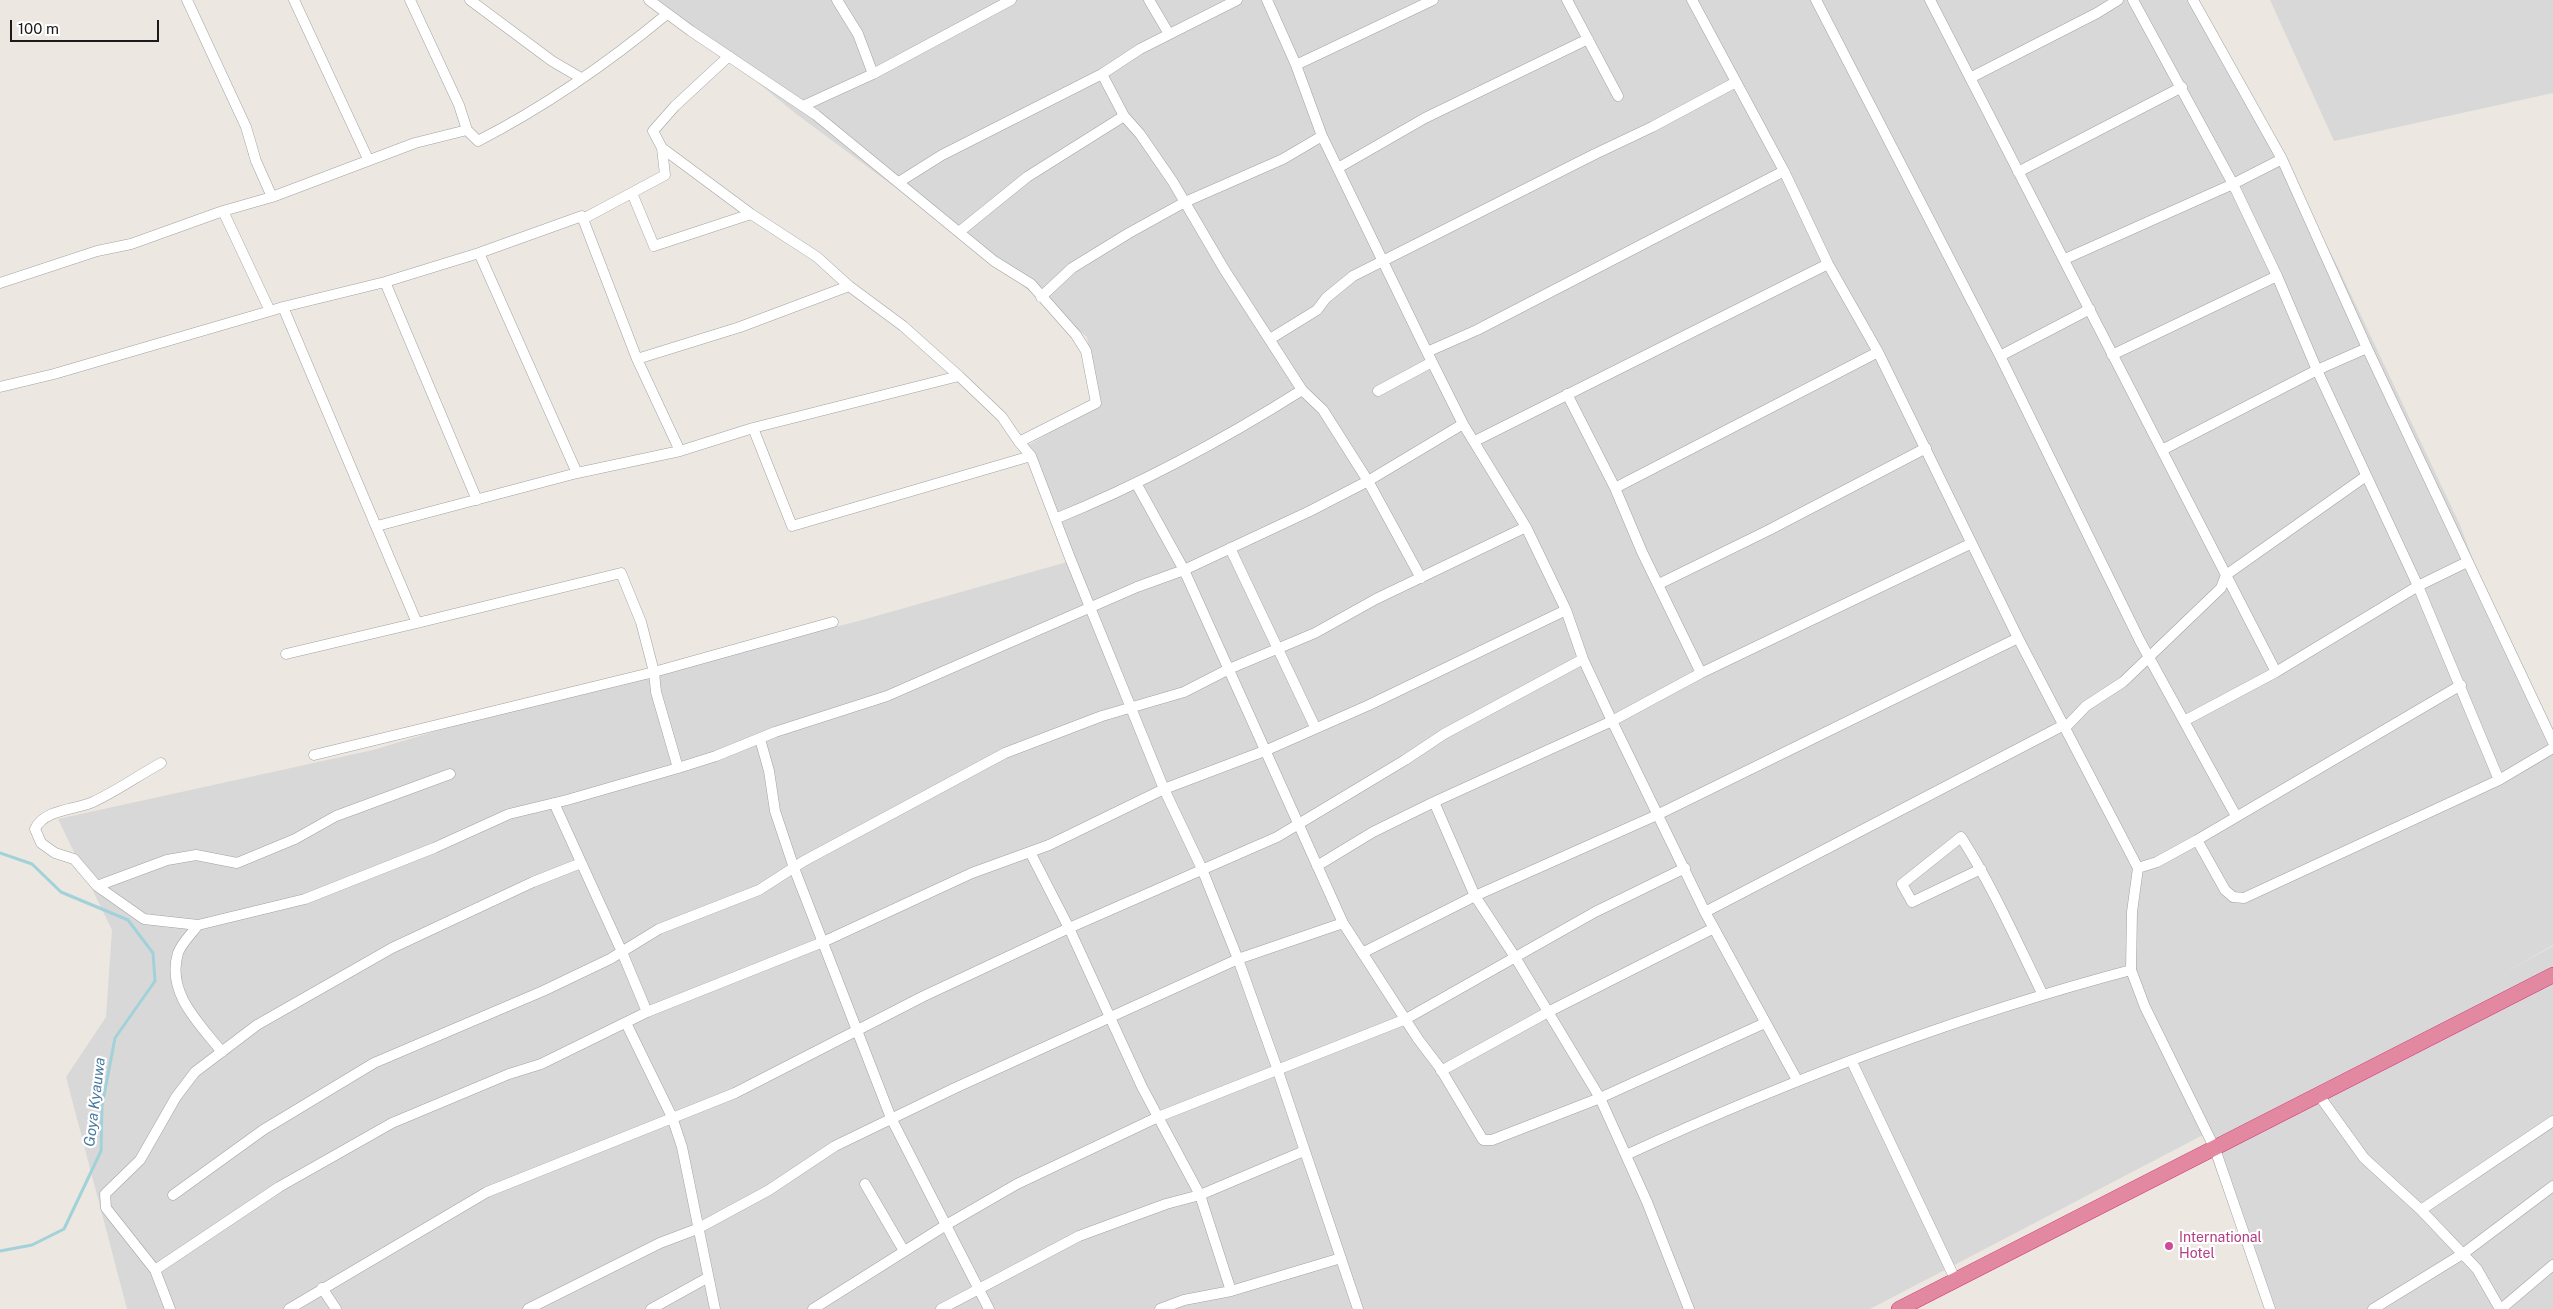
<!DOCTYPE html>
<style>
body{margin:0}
#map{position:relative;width:2553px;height:1309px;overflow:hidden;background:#ece7e0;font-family:"Public Sans",sans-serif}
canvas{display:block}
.scale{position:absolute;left:10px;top:20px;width:149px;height:22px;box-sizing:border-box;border:2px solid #1b1b1b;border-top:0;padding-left:6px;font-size:15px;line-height:18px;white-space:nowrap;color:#1b1b1b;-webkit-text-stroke:4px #fff;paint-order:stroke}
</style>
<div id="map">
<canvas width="2553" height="1309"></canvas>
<div class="scale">100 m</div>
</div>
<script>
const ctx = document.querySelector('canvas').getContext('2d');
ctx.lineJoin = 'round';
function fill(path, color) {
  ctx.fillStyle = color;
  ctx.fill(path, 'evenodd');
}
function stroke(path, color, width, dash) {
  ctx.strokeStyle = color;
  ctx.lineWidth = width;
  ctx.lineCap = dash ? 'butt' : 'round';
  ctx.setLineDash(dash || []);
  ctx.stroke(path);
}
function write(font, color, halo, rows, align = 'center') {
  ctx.font = font + ' "Public Sans",sans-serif';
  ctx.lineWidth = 4.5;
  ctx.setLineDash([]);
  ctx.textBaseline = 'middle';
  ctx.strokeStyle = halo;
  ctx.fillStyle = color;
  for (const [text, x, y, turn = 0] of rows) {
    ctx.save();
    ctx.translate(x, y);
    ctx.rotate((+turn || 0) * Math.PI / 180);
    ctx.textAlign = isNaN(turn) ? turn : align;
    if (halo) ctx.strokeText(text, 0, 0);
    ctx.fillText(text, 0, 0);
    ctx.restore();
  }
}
const residential = new Path2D(`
 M 657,0 L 2199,0 L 2338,267 L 2460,525 L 2498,627 L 2553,738 L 2553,945 L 2501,975 L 2553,946 L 2553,1309 L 2267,1309 L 2203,1135 L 1870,1309 L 127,1309 L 66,1077 L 106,1017 L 112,930 L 58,819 L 373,750 L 546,698 L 855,622 L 1067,562 L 1025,447 L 1084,413 L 1099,407 L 1087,337 L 954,231 L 795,113 Z
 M 2270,0 L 2553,0 L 2553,93 L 2334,141 Z`);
const stream = new Path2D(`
 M 0,853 L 32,864 L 61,892 L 128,920 L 153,953 L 155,981 L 115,1038 L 102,1106 L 101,1151 L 64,1229 L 32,1245 L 0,1251`);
const minor = new Path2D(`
 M 187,0 L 246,127 L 256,161 L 272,197
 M 294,0 L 368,159
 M 410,0 L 459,105 L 467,130
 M 470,0 L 552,61 L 581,78
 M 649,0 L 691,31 L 816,115 L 994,261 L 1031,284 L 1076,335 L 1086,351 L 1096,403 L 1019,442 L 1031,456 L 1070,558 L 1164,789 L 1202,869 L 1238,959 L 1277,1068 L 1358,1309
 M 837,0 L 858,34 L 873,74
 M 1149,0 L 1169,34
 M 1267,0 L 1296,65 L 1322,136 L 1427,352 L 1463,424 L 1526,527 L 1566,610 L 1583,659 L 1612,721 L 1705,912 L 1797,1080
 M 1567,0 L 1618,96
 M 1692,0 L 1784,171 L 1828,264 L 1878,352 L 2018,638 L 2138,868 L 2132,912 L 2131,970 L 2145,1007 L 2215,1149 L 2270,1309
 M 1816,0 L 2000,356 L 2140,641 L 2236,816
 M 1930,0 L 2276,672
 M 2133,0 L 2233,184 L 2277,276 L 2317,370 L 2418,586 L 2499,780
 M 2193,0 L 2282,159 L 2367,348 L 2553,742
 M 1296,65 L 1433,0
 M 1102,74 L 1124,116 L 1140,134 L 1173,182 L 1224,269 L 1302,390 L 1323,410 L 1368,481 L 1421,578
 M 1970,78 L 2097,13 L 2118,0
 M 803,106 L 873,74 L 1011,0
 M 662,148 L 751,214 L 817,257 L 849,286 L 903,326 L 959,376
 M 1338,168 L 1425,118 L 1588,39
 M 2018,172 L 2182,87
 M 899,182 L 942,155 L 1102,74 L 1140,49 L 1237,0
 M 632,193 L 654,246 L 751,214
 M 223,211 L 270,311 L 283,307 L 417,623 L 621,573 L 641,622 L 654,672 L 656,692 L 678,768
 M 583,219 L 637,359 L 680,451
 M 959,232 L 1027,177 L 1124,116
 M 479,253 L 577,473
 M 2065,259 L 2233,184 L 2282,159
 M 385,282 L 477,500
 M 0,283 L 97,251 L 131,244 L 223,211 L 272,197 L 415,143 L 467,130 L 478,141 C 546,106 608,63 667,14
 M 1041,297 L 1072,268 L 1129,233 L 1185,202 L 1283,159 L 1322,136
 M 283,307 L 385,282 L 479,253 L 582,216 L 583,219 L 665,175 L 662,148 L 653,131 L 675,106 L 729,56
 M 1270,339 L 1317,310 L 1326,298 L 1353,276 L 1595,154 L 1652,127 L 1736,82
 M 1427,352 L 1477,330 L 1784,171
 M 2112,355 L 2277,276
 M 2000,356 L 2090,309
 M 637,359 L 740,327 L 849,286
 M 0,387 L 54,374 L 270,311
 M 1378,391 L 1432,362
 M 1567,394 L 1615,488 L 1642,552 L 1701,673
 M 753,428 L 792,526 L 1031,456
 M 1475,441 L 1828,264
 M 2162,450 L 2317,370 L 2367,348
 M 1136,483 L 1184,570 L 1343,923 L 1418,1039 L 1440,1068 L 1483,1140 L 1492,1140 L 1600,1098 L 1765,1023
 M 1615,488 L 1878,352
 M 1055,519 C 1141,484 1223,440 1302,390
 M 377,526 L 577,473 L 680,451 L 753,428 L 959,376 L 1002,417 L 1019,442
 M 1230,548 L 1315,727
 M 1659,584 L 1769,530 L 1926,448
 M 286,654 L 417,623
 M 2184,721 L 2276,672 L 2418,586 L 2467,562
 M 2065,728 L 2086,706 L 2123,682 L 2221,588 L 2226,575 L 2366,476
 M 760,739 L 769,771 L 775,811 L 794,868 L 891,1118 L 989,1309
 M 314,755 L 654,672 L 833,622
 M 161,763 C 139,775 117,791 93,802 C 75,810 44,809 35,829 L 41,843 L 55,853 L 74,859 L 97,886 L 144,919 L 198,925 L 305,899 L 434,848 L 509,814 L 567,800 L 678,768 L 716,756 L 775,732 L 887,696 L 1137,587 L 1184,570 L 1310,511 L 1368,481 L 1463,424
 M 1434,802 L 1475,896 L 1515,957 L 1600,1098 L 1647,1202 L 1689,1309
 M 554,803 L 622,952 L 647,1012
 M 2197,840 L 2225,890 L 2233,897 L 2244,898 L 2499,780 L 2553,748
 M 1030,852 L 1069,928 L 1142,1087 L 1200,1195 L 1231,1291
 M 1317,866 L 1373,832 L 1434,802 L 1612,721 L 1701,673 L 1970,544
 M 2138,868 L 2157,862 L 2197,840 L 2461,685
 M 1981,869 L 1912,902 L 1902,884 L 1961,837 C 1993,887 2016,940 2042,993
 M 97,886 L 167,860 L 196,855 L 237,863 L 295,839 L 336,816 L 450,774
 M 1705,912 L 2062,726
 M 198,925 C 192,933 181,944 178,953 C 166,993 199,1023 222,1052
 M 1362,953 L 1475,896 L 1657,815 L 2018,638
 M 626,1023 L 672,1117 L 682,1147 L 715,1309
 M 1852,1062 L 1956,1281
 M 1441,1071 L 1548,1012 L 1714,928
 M 2318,1094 L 2364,1158 L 2421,1210 L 2477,1269 L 2500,1309
 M 1626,1155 C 1789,1080 1957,1016 2131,970
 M 865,1184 L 904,1251
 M 173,1195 L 263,1130 L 374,1063 L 543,991 L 610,959 L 659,929 L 759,890 L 804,861 L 1005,753 L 1102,716 L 1184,692 L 1229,669 L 1315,633 L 1376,599 L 1526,527
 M 2421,1210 L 2553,1121
 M 155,1270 L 279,1187 L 392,1123 L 509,1074 L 541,1064 L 647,1012 L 823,942 L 972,873 L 1049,845 L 1164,789 L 1267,750 L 1369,705 L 1566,610
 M 322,1288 L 336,1309
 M 170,1309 L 155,1270 L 106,1208 L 105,1194 L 140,1160 L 176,1097 L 195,1072 L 257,1025 L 392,948 L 533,882 L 581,863
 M 289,1309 L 487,1192 L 735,1093 L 924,996 L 1069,928 L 1277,837 L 1405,760 L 1444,734 L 1583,659
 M 528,1309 L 660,1243 L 697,1229 L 769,1190 L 835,1146 L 955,1088 L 1238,959 L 1343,923
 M 651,1309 L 707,1278
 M 813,1309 L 946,1225 L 1017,1184 L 1158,1117 L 1406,1019 L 1595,912 L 1685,868
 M 941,1309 L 1079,1236 L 1166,1204 L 1200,1195 L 1304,1151
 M 1160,1309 L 1184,1300 L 1231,1291 L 1341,1258
 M 2373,1309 L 2464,1253 L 2553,1186
 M 2501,1309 L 2553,1265`);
const highway = new Path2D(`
 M 1899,1309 L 2553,975`);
const markers = [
 [2169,1246,5,"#d1479c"]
];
const hotelNames = [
 ["International",2179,1238],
 ["Hotel",2179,1254]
];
const waterNames = [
 ["Goya Kyauwa",95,1102,-83]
];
fill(residential, '#d9d8d8');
stroke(stream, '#a1d2da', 3);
stroke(minor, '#a2a2a2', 11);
stroke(highway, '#d12770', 16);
stroke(minor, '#fff', 10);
stroke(highway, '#e388a1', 15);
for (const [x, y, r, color] of markers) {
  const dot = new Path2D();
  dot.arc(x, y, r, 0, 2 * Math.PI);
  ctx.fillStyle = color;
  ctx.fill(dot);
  stroke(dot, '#fff', 2);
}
write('14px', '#b23c85', '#fff', hotelNames, 'left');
write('italic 15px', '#477ba0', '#fff', waterNames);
</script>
